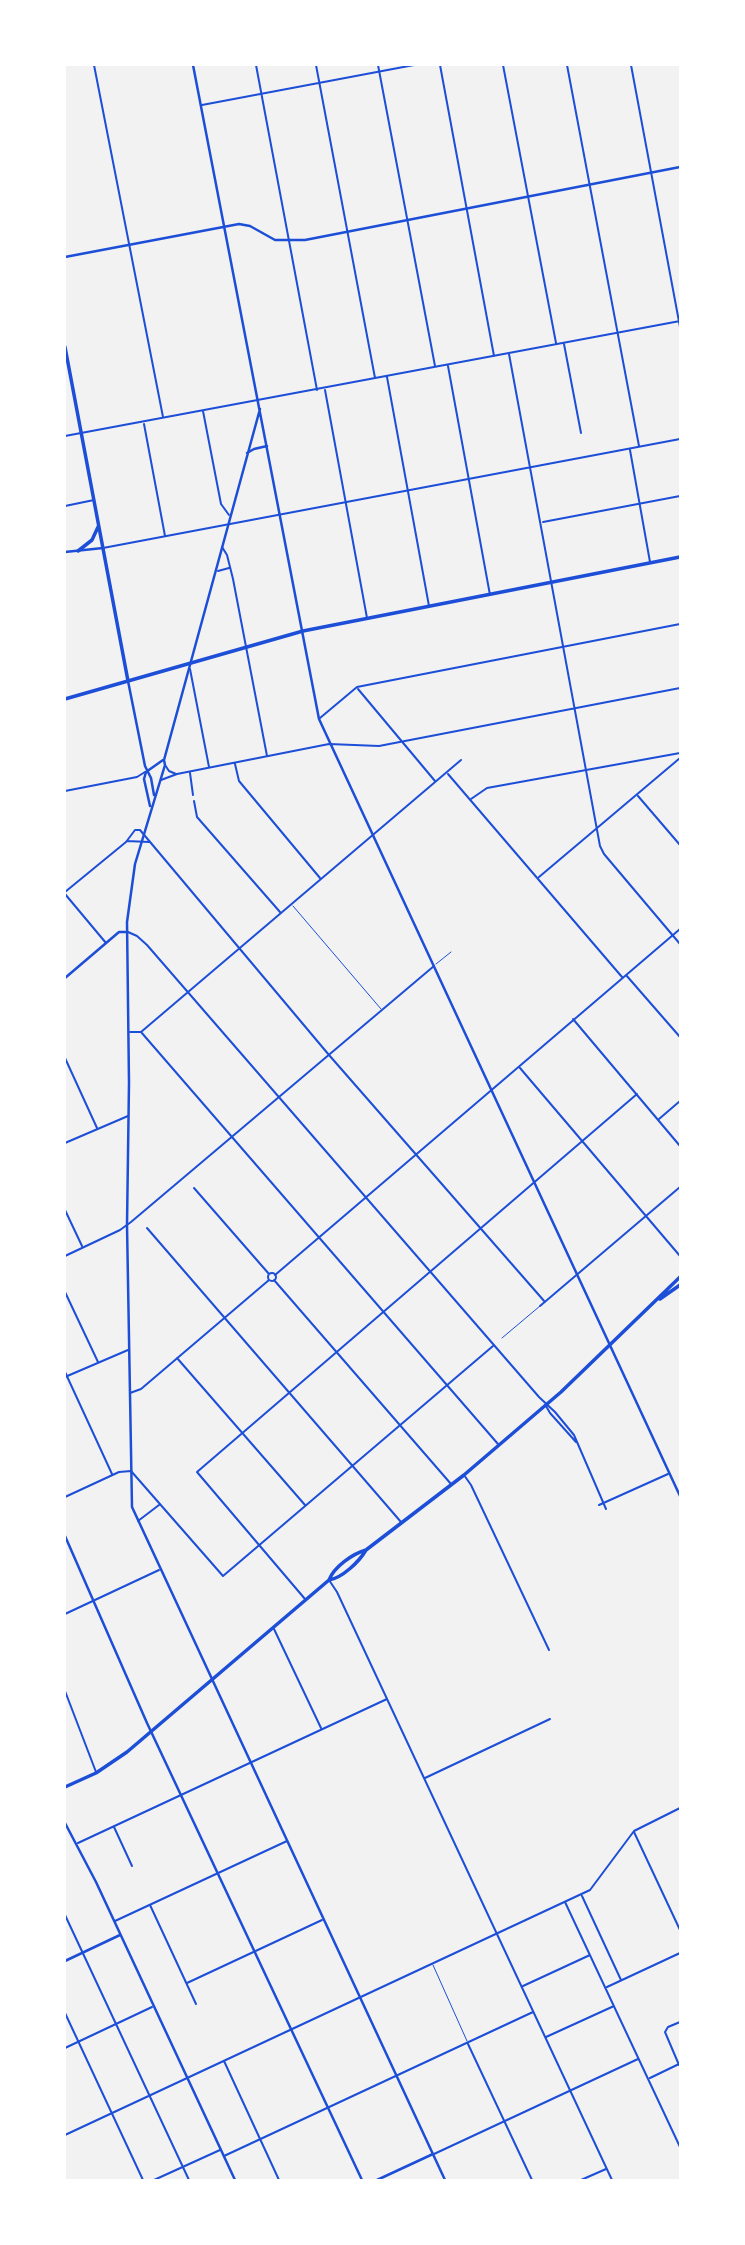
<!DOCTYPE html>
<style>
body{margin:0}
#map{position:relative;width:745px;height:2245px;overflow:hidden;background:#f2f2f2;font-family:Mulish,sans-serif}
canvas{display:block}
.frame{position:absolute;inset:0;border:66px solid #fff;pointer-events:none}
</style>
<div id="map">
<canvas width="745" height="2245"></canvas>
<div class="frame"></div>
</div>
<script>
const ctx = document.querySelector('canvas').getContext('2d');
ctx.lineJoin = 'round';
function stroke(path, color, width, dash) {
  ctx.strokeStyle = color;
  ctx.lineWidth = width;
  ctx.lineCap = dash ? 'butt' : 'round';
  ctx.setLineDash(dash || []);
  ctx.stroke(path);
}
const service = new Path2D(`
 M 293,906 L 381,1009
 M 436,964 L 451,952
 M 502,1338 L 540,1306
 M 433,1965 L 467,2041`);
const minor = new Path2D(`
 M 94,65 L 163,417
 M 256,65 L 317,390
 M 316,65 L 375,378
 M 378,65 L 435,366
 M 440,65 L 494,356
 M 503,65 L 556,343
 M 567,65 L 639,446
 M 631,65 L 680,327
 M 202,105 L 414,65
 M 564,344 L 581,433
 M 509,354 L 600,846 L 604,854 L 680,944
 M 448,366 L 490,595
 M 387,377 L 429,606
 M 325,390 L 367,618
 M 203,411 L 221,504 L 229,515
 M 144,424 L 165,536
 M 65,436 L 680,321
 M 630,450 L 650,562
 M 65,506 L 94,500
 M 543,522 L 680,496
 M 222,547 L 227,555 L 233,579 L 267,756
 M 103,548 L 680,439
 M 218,571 L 229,568
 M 190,669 L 209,767
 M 358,689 L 435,781
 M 320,718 L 357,687 L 680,624
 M 235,764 L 239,781 L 320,878
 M 165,765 L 169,771 L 176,774
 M 190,773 L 193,795
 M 448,774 L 622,977
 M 161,780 L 177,774 L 329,744 L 379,746 L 680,688
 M 65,791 L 137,777 L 145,772
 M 638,796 L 680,845
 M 471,799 L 487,788 L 680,753
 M 194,801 L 197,817 L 280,912
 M 127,841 L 149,842
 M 539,877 L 680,758
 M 65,892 L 126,842 L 135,830 L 140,830 L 329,1055 L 545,1302
 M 65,894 L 106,943
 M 128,932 L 137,936 L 147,945 L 539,1397 L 555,1412 L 574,1435 L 606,1509
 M 626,975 L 680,1037
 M 573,1019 L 680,1146
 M 130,1032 L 141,1032 L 461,760
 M 141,1032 L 498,1444
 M 65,1058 L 97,1128
 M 520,1068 L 680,1256
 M 659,1119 L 680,1101
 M 65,1143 L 128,1116
 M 194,1188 L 269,1274
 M 65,1210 L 82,1246
 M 147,1228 L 401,1522
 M 65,1256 L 120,1230 L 131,1222 L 434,966
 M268 1277a4 4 0 1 1 8 0a4 4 0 1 1-8 0Z
 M 275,1275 L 680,929
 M 274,1280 L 451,1484
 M 65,1292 L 98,1362
 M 540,1306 L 680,1187
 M 177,1358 L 305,1505
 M 65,1372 L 112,1474
 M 65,1377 L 128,1350
 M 130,1393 L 141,1389 L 269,1280
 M 546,1406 L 550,1413 L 576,1442
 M 464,1475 L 471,1485 L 549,1650
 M 65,1497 L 119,1472 L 131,1471 L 223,1576 L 493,1346
 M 599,1505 L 668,1474
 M 138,1521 L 159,1505
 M 329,1580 L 337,1592 L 612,2180
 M 305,1599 L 197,1472 L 637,1094
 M 65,1614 L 159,1570
 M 274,1629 L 321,1728
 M 65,1691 L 96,1772
 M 425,1778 L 550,1719
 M 114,1827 L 132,1866
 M 634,1832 L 680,1930
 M 78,1843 L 387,1699
 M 582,1896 L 621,1980
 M 565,1902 L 680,2147
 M 150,1905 L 196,2004
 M 65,1915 L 189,2180
 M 115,1921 L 287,1841
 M 187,1983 L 322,1920
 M 523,1986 L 590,1955
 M 607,1987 L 680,1953
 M 65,2013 L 143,2180
 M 546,2037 L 614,2006
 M 468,2044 L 532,2180
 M 65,2048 L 152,2007
 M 224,2061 L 279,2180
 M 679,2065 L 665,2032 L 668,2027 L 680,2022
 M 650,2078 L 679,2064
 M 65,2135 L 590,1890 L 634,1831 L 680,1808
 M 434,2154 L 638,2059
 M 224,2156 L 533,2012
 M 154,2180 L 220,2150
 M 581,2180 L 606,2169`);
const tertiary = new Path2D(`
 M 65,552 L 103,548
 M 65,1536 L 147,1723 L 362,2180
 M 65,1961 L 120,1935
 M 377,2180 L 433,2154`);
const secondary = new Path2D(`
 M 193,65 L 319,719 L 680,1496
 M 65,257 L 239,224 L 250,226 L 275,240 L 305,240 L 680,167
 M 260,409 L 164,760 L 165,765 L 135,864 L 127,922 L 129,1083 L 127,1225 L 132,1507 L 445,2180
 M 247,453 L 254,449 L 267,446
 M 128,681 L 145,766 L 151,778 L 154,795
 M 146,772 L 144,779 L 150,806
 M 146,772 L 163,760
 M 65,978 L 119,932 L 125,932
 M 65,1823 L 96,1882 L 235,2180`);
const primary = new Path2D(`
 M 65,347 L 128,681
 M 78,551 L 92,540 L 98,527
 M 65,699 L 303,631 L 680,557
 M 660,1299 L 680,1285
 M 329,1580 C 342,1578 359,1562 366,1550
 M 65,1787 L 96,1773 L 127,1752 L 329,1580 C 334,1567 352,1554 366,1550 L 464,1475 L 561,1392 L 680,1277`);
stroke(service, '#1d4ed8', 1);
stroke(minor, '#1d4ed8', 2);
stroke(tertiary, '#1d4ed8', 2.5);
stroke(secondary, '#1d4ed8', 2.5);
stroke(primary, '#1d4ed8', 3.5);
</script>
